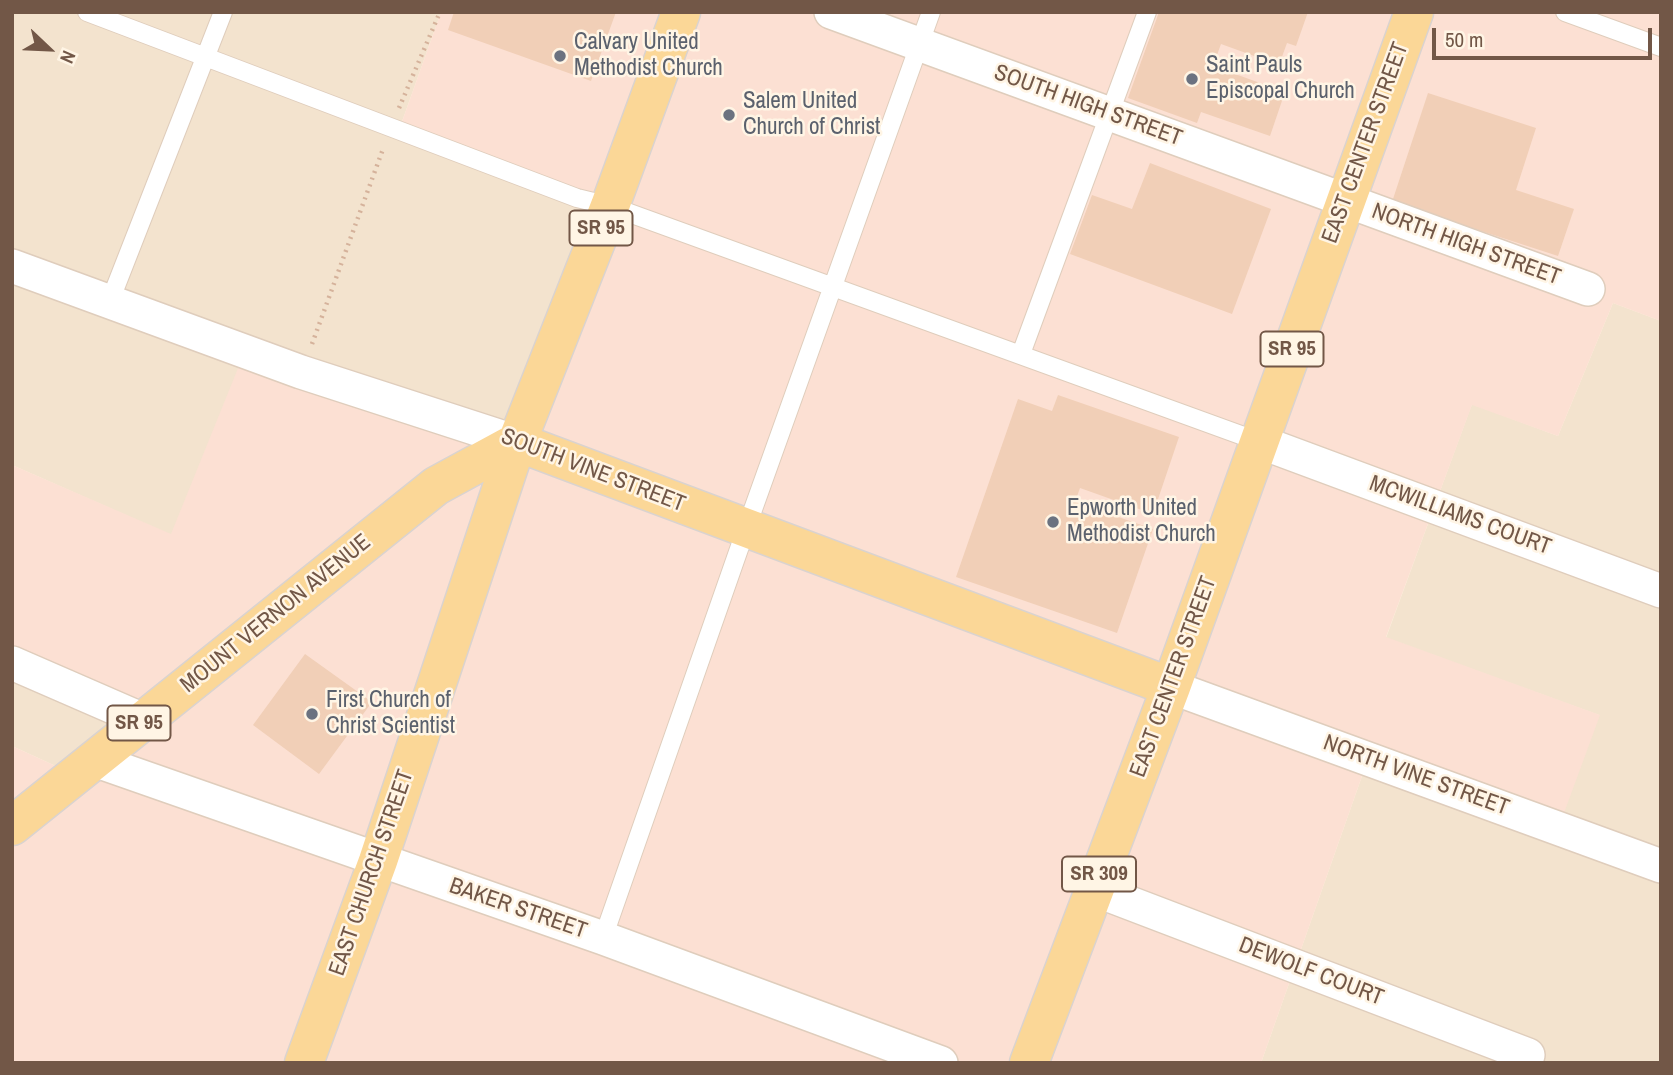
<!DOCTYPE html>
<style>
body{margin:0}
#map{position:relative;width:1673px;height:1075px;overflow:hidden;background:#fcf1df;font-family:"Archivo Narrow",sans-serif}
canvas{display:block}
.frame{position:absolute;inset:0;border:14px solid #725747;pointer-events:none}
.north{position:absolute;left:14px;top:14px;width:70px;height:70px;-webkit-text-stroke:5px #fff5e5;paint-order:stroke;rotate:113deg;font-size:19px;font-weight:700;line-height:28px;text-align:center;color:#725747}
.north::after{content:'';display:block;margin:auto;width:24px;height:32px;background:#725747;clip-path:polygon(50% 0,100% 100%,50% 72%,0 100%)}
.scale{position:absolute;left:1432px;top:28px;width:220px;height:32px;box-sizing:border-box;border:4px solid #725747;border-top:0;padding-left:9px;font-size:21px;line-height:24px;white-space:nowrap;color:#725747;-webkit-text-stroke:5px #fff5e5;paint-order:stroke}
</style>
<div id="map">
<canvas width="1673" height="1075"></canvas>
<div class="frame"></div>
<div class="north">N</div>
<div class="scale">50 m</div>
</div>
<script>
const ctx = document.querySelector('canvas').getContext('2d');
ctx.lineJoin = 'round';
function fill(path, color) {
  ctx.fillStyle = color;
  ctx.fill(path, 'evenodd');
}
function stroke(path, color, width, dash) {
  ctx.strokeStyle = color;
  ctx.lineWidth = width;
  ctx.lineCap = dash ? 'butt' : 'round';
  ctx.setLineDash(dash || []);
  ctx.stroke(path);
}
function write(font, color, halo, rows, align = 'center') {
  ctx.font = font + ' "Archivo Narrow",sans-serif';
  ctx.lineWidth = 5;
  ctx.setLineDash([]);
  ctx.textBaseline = 'middle';
  ctx.strokeStyle = halo;
  ctx.fillStyle = color;
  for (const [text, x, y, turn = 0] of rows) {
    ctx.save();
    ctx.translate(x, y);
    ctx.rotate((+turn || 0) * Math.PI / 180);
    ctx.textAlign = isNaN(turn) ? turn : align;
    if (halo) ctx.strokeText(text, 0, 0);
    ctx.fillText(text, 0, 0);
    ctx.restore();
  }
}
const residential = new Path2D(`
 M 12,12 L 441,12 L 399,130 L 616,204 L 529,441 L 171,535 L 12,465 Z
 M 1613,303 L 1661,321 L 1661,1063 L 1261,1063 L 1368,759 L 1599,715 L 1386,638 L 1472,404 L 1558,436 Z
 M 12,655 L 143,713 L 71,773 L 12,746 Z`);
const commercial = new Path2D(`
 M 441,12 L 1661,12 L 1661,321 L 1613,303 L 1558,436 L 1472,405 L 1386,637 L 1600,715 L 1557,832 L 1368,759 L 1261,1063 L 12,1063 L 12,746 L 71,773 L 142,714 L 12,655 L 12,465 L 171,534 L 247,346 L 529,441 L 616,205 L 399,130 Z`);
const building = new Path2D(`
 M 454,12 L 616,12 L 591,81 L 448,30 Z
 M 1159,12 L 1308,12 L 1296,46 L 1287,43 L 1279,65 L 1221,44 L 1213,66 L 1285,92 L 1270,136 L 1201,112 L 1197,123 L 1128,98 Z
 M 1428,93 L 1536,128 L 1516,190 L 1574,209 L 1558,256 L 1392,202 Z
 M 1150,163 L 1271,209 L 1232,314 L 1070,254 L 1092,195 L 1132,209 Z
 M 1058,395 L 1179,437 L 1153,514 L 1080,488 L 1075,502 L 1153,529 L 1117,633 L 956,577 L 1018,399 L 1052,411 Z
 M 305,654 L 372,702 L 319,774 L 253,725 Z`);
const path = new Path2D(`
 M 399,108 L 440,12
 M 312,344 L 383,149`);
const service = new Path2D(`
 M 87,12 L 577,198 L 610,206 L 1260,442
 M 1565,12 L 1661,47
 M 110,301 L 223,12
 M 1021,354 L 1147,12
 M 603,938 L 746,529 L 931,12`);
const minor = new Path2D(`
 M 831,12 L 1588,289
 M 12,266 L 301,372 L 517,442
 M 1260,442 L 1661,591
 M 12,663 L 143,720
 M 1171,687 L 1661,866
 M 94,760 L 603,938 L 941,1063
 M 1093,889 L 1528,1055`);
const primary = new Path2D(`
 M 517,442 L 1171,687
 M 12,826 L 436,486 L 517,442
 M 304,1063 L 378,861 L 517,442 L 610,206 L 681,12
 M 1029,1063 L 1171,687 L 1414,12`);
const markers = [
 [560,56,7,"#6b7280"],
 [1192,79,7,"#6b7280"],
 [729,115,7,"#6b7280"],
 [1053,522,7,"#6b7280"],
 [312,714,7,"#6b7280"]
];
const shields = [
 [601,228,63],
 [1292,349,63],
 [139,723,63],
 [1099,874,74]
];
const shieldNames = [
 ["SR 95",601,228],
 ["SR 95",1292,349],
 ["SR 95",139,723],
 ["SR 309",1099,874]
];
const worshipNames = [
 ["Calvary United",574,43],
 ["Methodist Church",574,69],
 ["Saint Pauls",1206,66],
 ["Episcopal Church",1206,92],
 ["Salem United",743,102],
 ["Church of Christ",743,128],
 ["Epworth United",1067,509],
 ["Methodist Church",1067,535],
 ["First Church of",326,701],
 ["Christ Scientist",326,727]
];
const streetNames = [
 ["SOUTH HIGH STREET",1088,106,20],
 ["EAST CENTER STREET",1366,143,-70],
 ["NORTH HIGH STREET",1466,245,20],
 ["SOUTH VINE STREET",593,471,21],
 ["MCWILLIAMS COURT",1460,516,20],
 ["MOUNT VERNON AVENUE",276,614,-39],
 ["EAST CENTER STREET",1174,677,-70],
 ["NORTH VINE STREET",1416,776,20],
 ["EAST CHURCH STREET",372,873,-71],
 ["BAKER STREET",518,909,19],
 ["DEWOLF COURT",1311,972,21]
];
fill(residential, '#f3e3ce');
fill(commercial, '#fce0d3');
fill(building, '#f1cfb7');
stroke(service, '#dfcdbc', 20);
stroke(minor, '#dfcdbc', 36);
stroke(primary, '#dad3cf', 41);
stroke(path, '#d5b29b', 4.5, [2, 5]);
stroke(service, '#fff', 18);
stroke(minor, '#fff', 33);
stroke(primary, '#fbd797', 38);
for (const [x, y, r, color] of markers) {
  const dot = new Path2D();
  dot.arc(x, y, r, 0, 2 * Math.PI);
  ctx.fillStyle = color;
  ctx.fill(dot);
  stroke(dot, '#fff5e5', 2.5);
}
for (const [x, y, w] of shields) {
  const box = new Path2D();
  box.roundRect(x - w / 2, y - 17.5, w, 35, 5);
  ctx.fillStyle = '#fff5e5';
  ctx.fill(box);
  stroke(box, '#725747', 2);
}
write('bold 21px', '#725747', null, shieldNames);
write('23px', '#5b616d', '#fff5e5', worshipNames, 'left');
write('23px', '#725747', '#fff5e5', streetNames);
</script>
